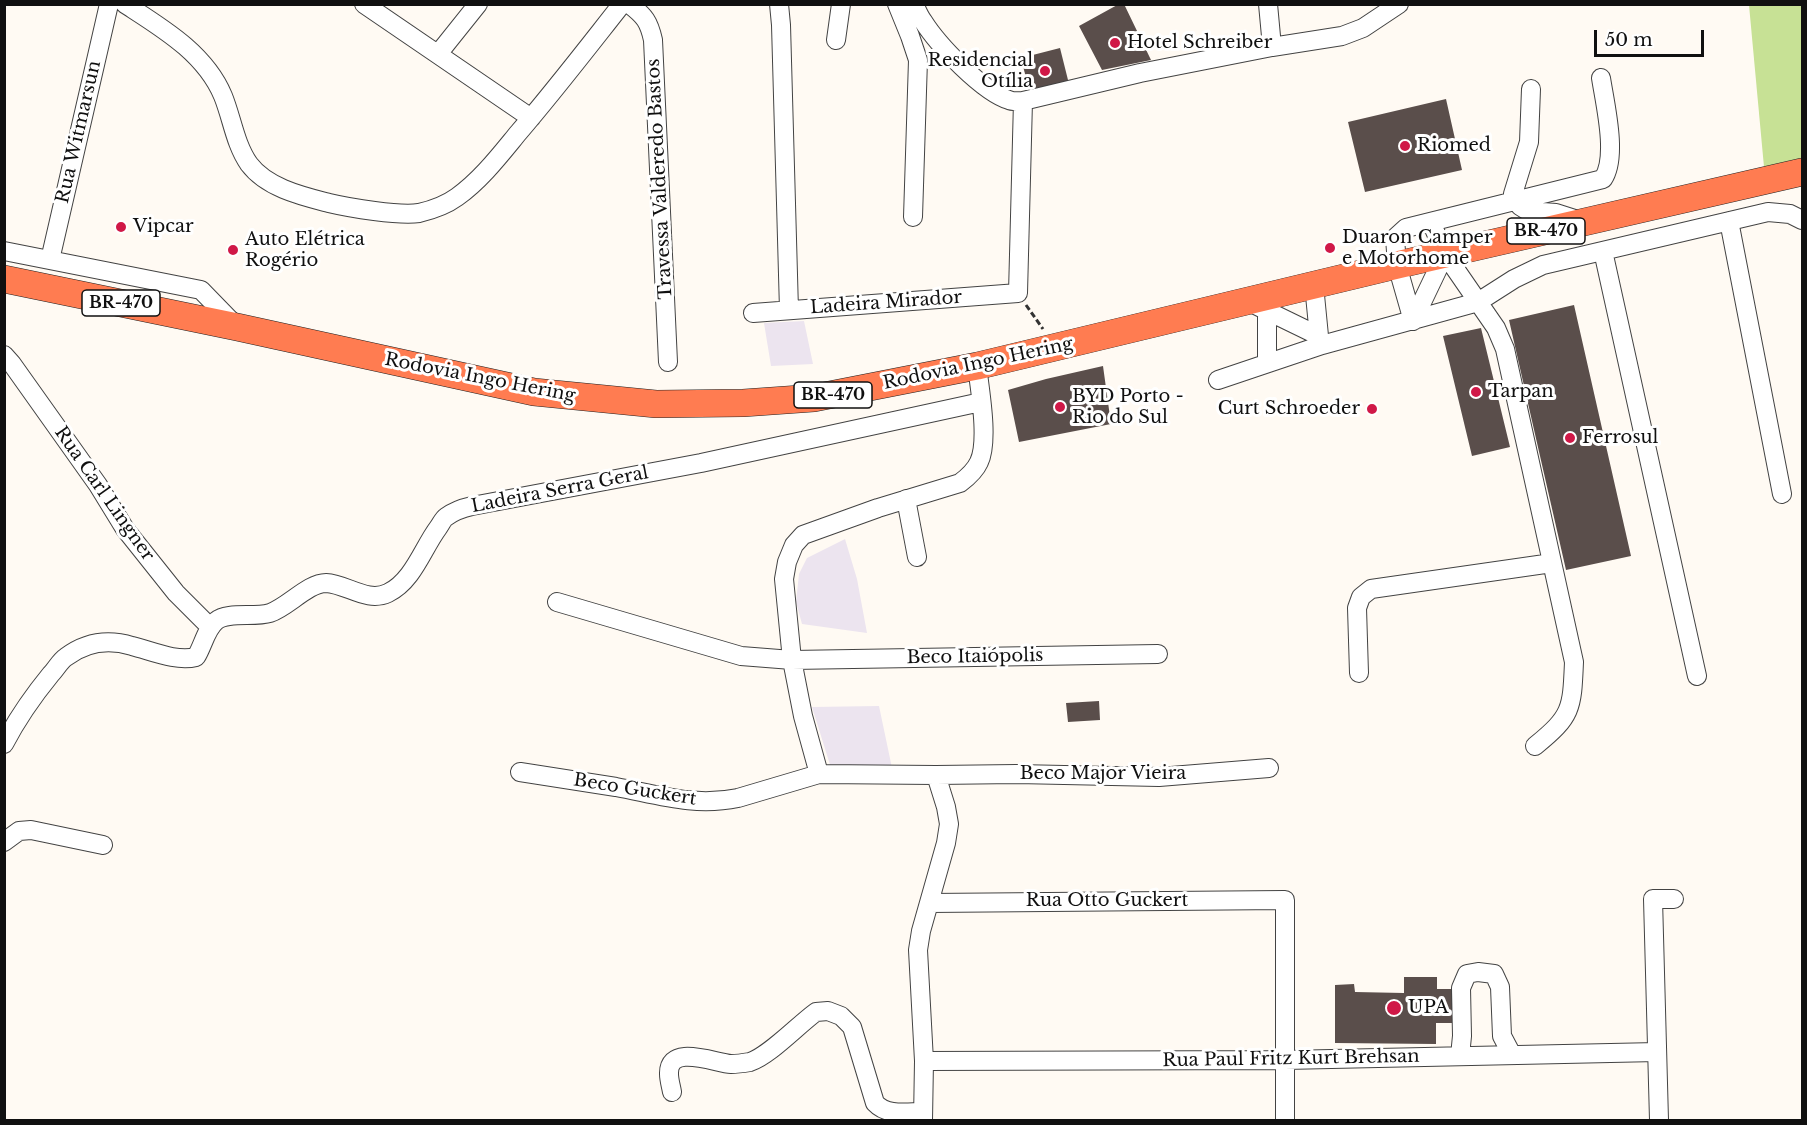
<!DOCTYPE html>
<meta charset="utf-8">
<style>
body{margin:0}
#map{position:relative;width:1807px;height:1125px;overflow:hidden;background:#fffaf3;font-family:"Libre Baskerville",serif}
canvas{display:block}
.frame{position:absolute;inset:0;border:6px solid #101010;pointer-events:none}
.scale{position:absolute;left:1594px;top:30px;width:110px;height:27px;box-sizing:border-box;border:3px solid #101010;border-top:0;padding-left:8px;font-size:18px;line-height:21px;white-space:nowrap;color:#101010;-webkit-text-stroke:4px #fff;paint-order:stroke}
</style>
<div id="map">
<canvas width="1807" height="1125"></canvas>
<div class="frame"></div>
<div class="scale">50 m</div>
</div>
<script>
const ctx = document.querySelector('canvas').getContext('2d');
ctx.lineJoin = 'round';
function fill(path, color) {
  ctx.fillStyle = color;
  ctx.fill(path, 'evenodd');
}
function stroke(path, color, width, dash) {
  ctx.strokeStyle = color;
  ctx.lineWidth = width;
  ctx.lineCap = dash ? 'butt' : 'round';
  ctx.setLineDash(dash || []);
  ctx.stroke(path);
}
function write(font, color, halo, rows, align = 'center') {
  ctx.font = font + ' "Libre Baskerville",serif';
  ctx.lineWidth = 6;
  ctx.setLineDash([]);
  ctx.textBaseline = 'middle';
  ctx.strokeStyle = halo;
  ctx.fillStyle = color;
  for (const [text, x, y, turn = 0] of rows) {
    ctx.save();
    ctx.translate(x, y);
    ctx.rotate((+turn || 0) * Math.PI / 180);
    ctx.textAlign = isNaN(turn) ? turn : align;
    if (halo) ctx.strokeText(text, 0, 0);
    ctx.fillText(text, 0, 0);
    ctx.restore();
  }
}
const industrial = new Path2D(`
 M 804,321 L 813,364 L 771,366 L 764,323 Z
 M 845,539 L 857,579 L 867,633 L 802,624 L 796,602 L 799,574 L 807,558 Z
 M 879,706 L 892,768 L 831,768 L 812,707 Z`);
const forest = new Path2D(`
 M 1749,5 L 1802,5 L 1802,159 L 1764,167 Z`);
const building = new Path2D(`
 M 1119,4 L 1124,4 L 1151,60 L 1102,70 L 1079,26 Z
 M 1060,48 L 1069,84 L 1030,94 L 1021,58 Z
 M 1446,99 L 1462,170 L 1365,192 L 1348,122 Z
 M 1574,305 L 1631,556 L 1566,570 L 1509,320 Z
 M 1481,328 L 1510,447 L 1472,456 L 1443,336 Z
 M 1103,366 L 1111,424 L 1019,442 L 1008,390 L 1046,379 Z
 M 1099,701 L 1100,720 L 1068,722 L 1066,703 Z
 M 1404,977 L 1437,977 L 1437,989 L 1454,989 L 1454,1023 L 1436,1023 L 1436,1044 L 1335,1043 L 1335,985 L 1354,984 L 1355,992 L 1404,993 Z`);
const path = new Path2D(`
 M 1026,305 L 1043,329`);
const minor = new Path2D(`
 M 125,4 C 162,28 205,53 223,96 C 232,118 235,144 249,164 C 267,188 302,196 329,203 C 350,208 399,216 419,213 C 432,210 446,205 457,197 C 481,180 500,155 519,132 C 555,90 588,47 622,4
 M 364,4 L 531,118
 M 629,4 C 645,16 649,22 653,40 L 668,362
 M 779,4 L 781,25 L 789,310
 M 897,4 L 910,36 L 918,60 L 913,217
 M 914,4 C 917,10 919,16 923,21 C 938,45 983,92 1009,100 C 1013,102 1018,101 1023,101 L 1140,73 L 1272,47 L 1342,36 L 1363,28 L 1399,4
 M 1268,4 L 1272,47
 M 836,40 L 841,4
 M 438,54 L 478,4
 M 1531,89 L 1529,142 L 1513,194 L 1520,206 L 1528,211 L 1556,213 L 1581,221
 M 1729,221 L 1782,494
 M 1431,222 L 1445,254 L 1496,328 L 1505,349 L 1574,662 C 1572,709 1572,716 1535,746
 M 4,251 L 201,290 L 236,326
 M 1603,251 L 1697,676
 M 50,260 L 109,4
 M 1314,285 L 1319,336 L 1322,345
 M 1247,301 L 1319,336
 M 753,313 L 1018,293 L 1023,101
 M 1413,321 L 1397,265 L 1395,238 L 1406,228 L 1603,179 C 1618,157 1605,104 1601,78
 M 1413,321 L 1445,254
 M 4,355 L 12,364 L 98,485 L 125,529 L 176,593 L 210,627
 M 1267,363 L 1267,311
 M 1218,380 L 1322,345 L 1478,302 L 1514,279 L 1543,265 L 1768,212 L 1790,214 L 1802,220
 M 906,499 L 917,557
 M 557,602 L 741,656 L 792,660 L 1158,654
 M 1359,673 L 1357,608 L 1361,597 L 1371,589 L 1552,563
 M 4,744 C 17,719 33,696 51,674 C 56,669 60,661 66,657 C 86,642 109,639 132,646 C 152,651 176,662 196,657 C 203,646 206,629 216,621 C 228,611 254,618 270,613 C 288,607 308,583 326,583 C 347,584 367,603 388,593 C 413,581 423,548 438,528 C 441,524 443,519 446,517 C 454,511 463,508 472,506 L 701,463 L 981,402
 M 520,772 C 552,777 584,782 616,787 C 659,795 694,807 738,798 L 819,774
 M 936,775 L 1017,774 L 1159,777 L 1269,768
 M 4,842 L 19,831 L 31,830 L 103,845
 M 929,903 L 1285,900 L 1285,1120
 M 1460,1056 L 1462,1036 L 1461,988 L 1467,974 L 1478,972 L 1494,974 L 1500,987 L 1502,1036 L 1512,1055
 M 924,1061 L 1285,1060 L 1657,1052
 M 672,1092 C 671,1086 669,1080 669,1074 C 668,1043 715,1063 731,1064 C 737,1064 744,1063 750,1062 C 769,1056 798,1025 816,1012 L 828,1011 L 841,1016 L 852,1027 L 875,1103 C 887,1116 906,1112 923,1112
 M 923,1120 L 924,1061 L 918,950 L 921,931 L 946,843 L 949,824 L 946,807 L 936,775 L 819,774 L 803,716 L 792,660 L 784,579 L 787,562 L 794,545 L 803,535 L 878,508 L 960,483 C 968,477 975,471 979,462 C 989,441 980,391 977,366
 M 1659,1120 L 1653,899 L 1674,899`);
const highway = new Path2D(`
 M 4,279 L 237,327 L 534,392 L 656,404 L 743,403 L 814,398 L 977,366 L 1397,265 L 1802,172`);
const markers = [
 [1115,43,6,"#d01847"],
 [1045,71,6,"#d01847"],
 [1405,146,6,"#d01847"],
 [121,227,6,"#d01847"],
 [1330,248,6,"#d01847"],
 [233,250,6,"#d01847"],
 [1476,392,6,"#d01847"],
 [1060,407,6,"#d01847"],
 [1372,409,6,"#d01847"],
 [1570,438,6,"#d01847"],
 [1394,1008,8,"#d01847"]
];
const shields = [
 [1546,231,78],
 [121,303,78],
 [833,395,78]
];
const shieldNames = [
 ["BR-470",1546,231],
 ["BR-470",121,303],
 ["BR-470",833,395]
];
const poiNames = [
 ["Hotel Schreiber",1127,43],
 ["Residencial",1033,61,"right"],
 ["Otília",1033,82,"right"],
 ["Riomed",1417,146],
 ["Vipcar",133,227],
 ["Duaron Camper",1342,238],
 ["e Motorhome",1342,259],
 ["Auto Elétrica",245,240],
 ["Rogério",245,261],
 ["Tarpan",1488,392],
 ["BYD Porto -",1072,397],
 ["Rio do Sul",1072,418],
 ["Curt Schroeder",1360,409,"right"],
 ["Ferrosul",1582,438],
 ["UPA",1408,1008]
];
const streetNames = [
 ["Rua Witmarsun",79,132,-77],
 ["Travessa Valderedo Bastos",660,179,-93],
 ["Ladeira Mirador",886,303,-4],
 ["Rodovia Ingo Hering",978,364,-12],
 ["Rodovia Ingo Hering",480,378,11],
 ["Ladeira Serra Geral",560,490,-11],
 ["Rua Carl Lingner",104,494,55],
 ["Beco Itaiópolis",975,657,-1],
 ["Beco Major Vieira",1103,774],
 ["Beco Guckert",635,790,9],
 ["Rua Otto Guckert",1107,901],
 ["Rua Paul Fritz Kurt Brehsan",1291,1059,-1]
];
fill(industrial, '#ece4ef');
fill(forest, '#c7e195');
fill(building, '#5a4e4b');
stroke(minor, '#434343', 20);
stroke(highway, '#212121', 28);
stroke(path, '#323232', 3, [6, 3]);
stroke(minor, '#fff', 18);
stroke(highway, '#ff7c51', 27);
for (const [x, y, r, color] of markers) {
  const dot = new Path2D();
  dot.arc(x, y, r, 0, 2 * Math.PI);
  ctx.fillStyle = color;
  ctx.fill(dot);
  stroke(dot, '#fff', 2);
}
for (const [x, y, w] of shields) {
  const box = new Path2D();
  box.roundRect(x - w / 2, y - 13, w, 26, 4.5);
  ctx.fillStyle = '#fff';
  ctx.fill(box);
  stroke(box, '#101010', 1.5);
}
write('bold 16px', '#101010', null, shieldNames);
write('18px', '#101010', '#fff', poiNames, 'left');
write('18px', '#101010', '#fff', streetNames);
</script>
